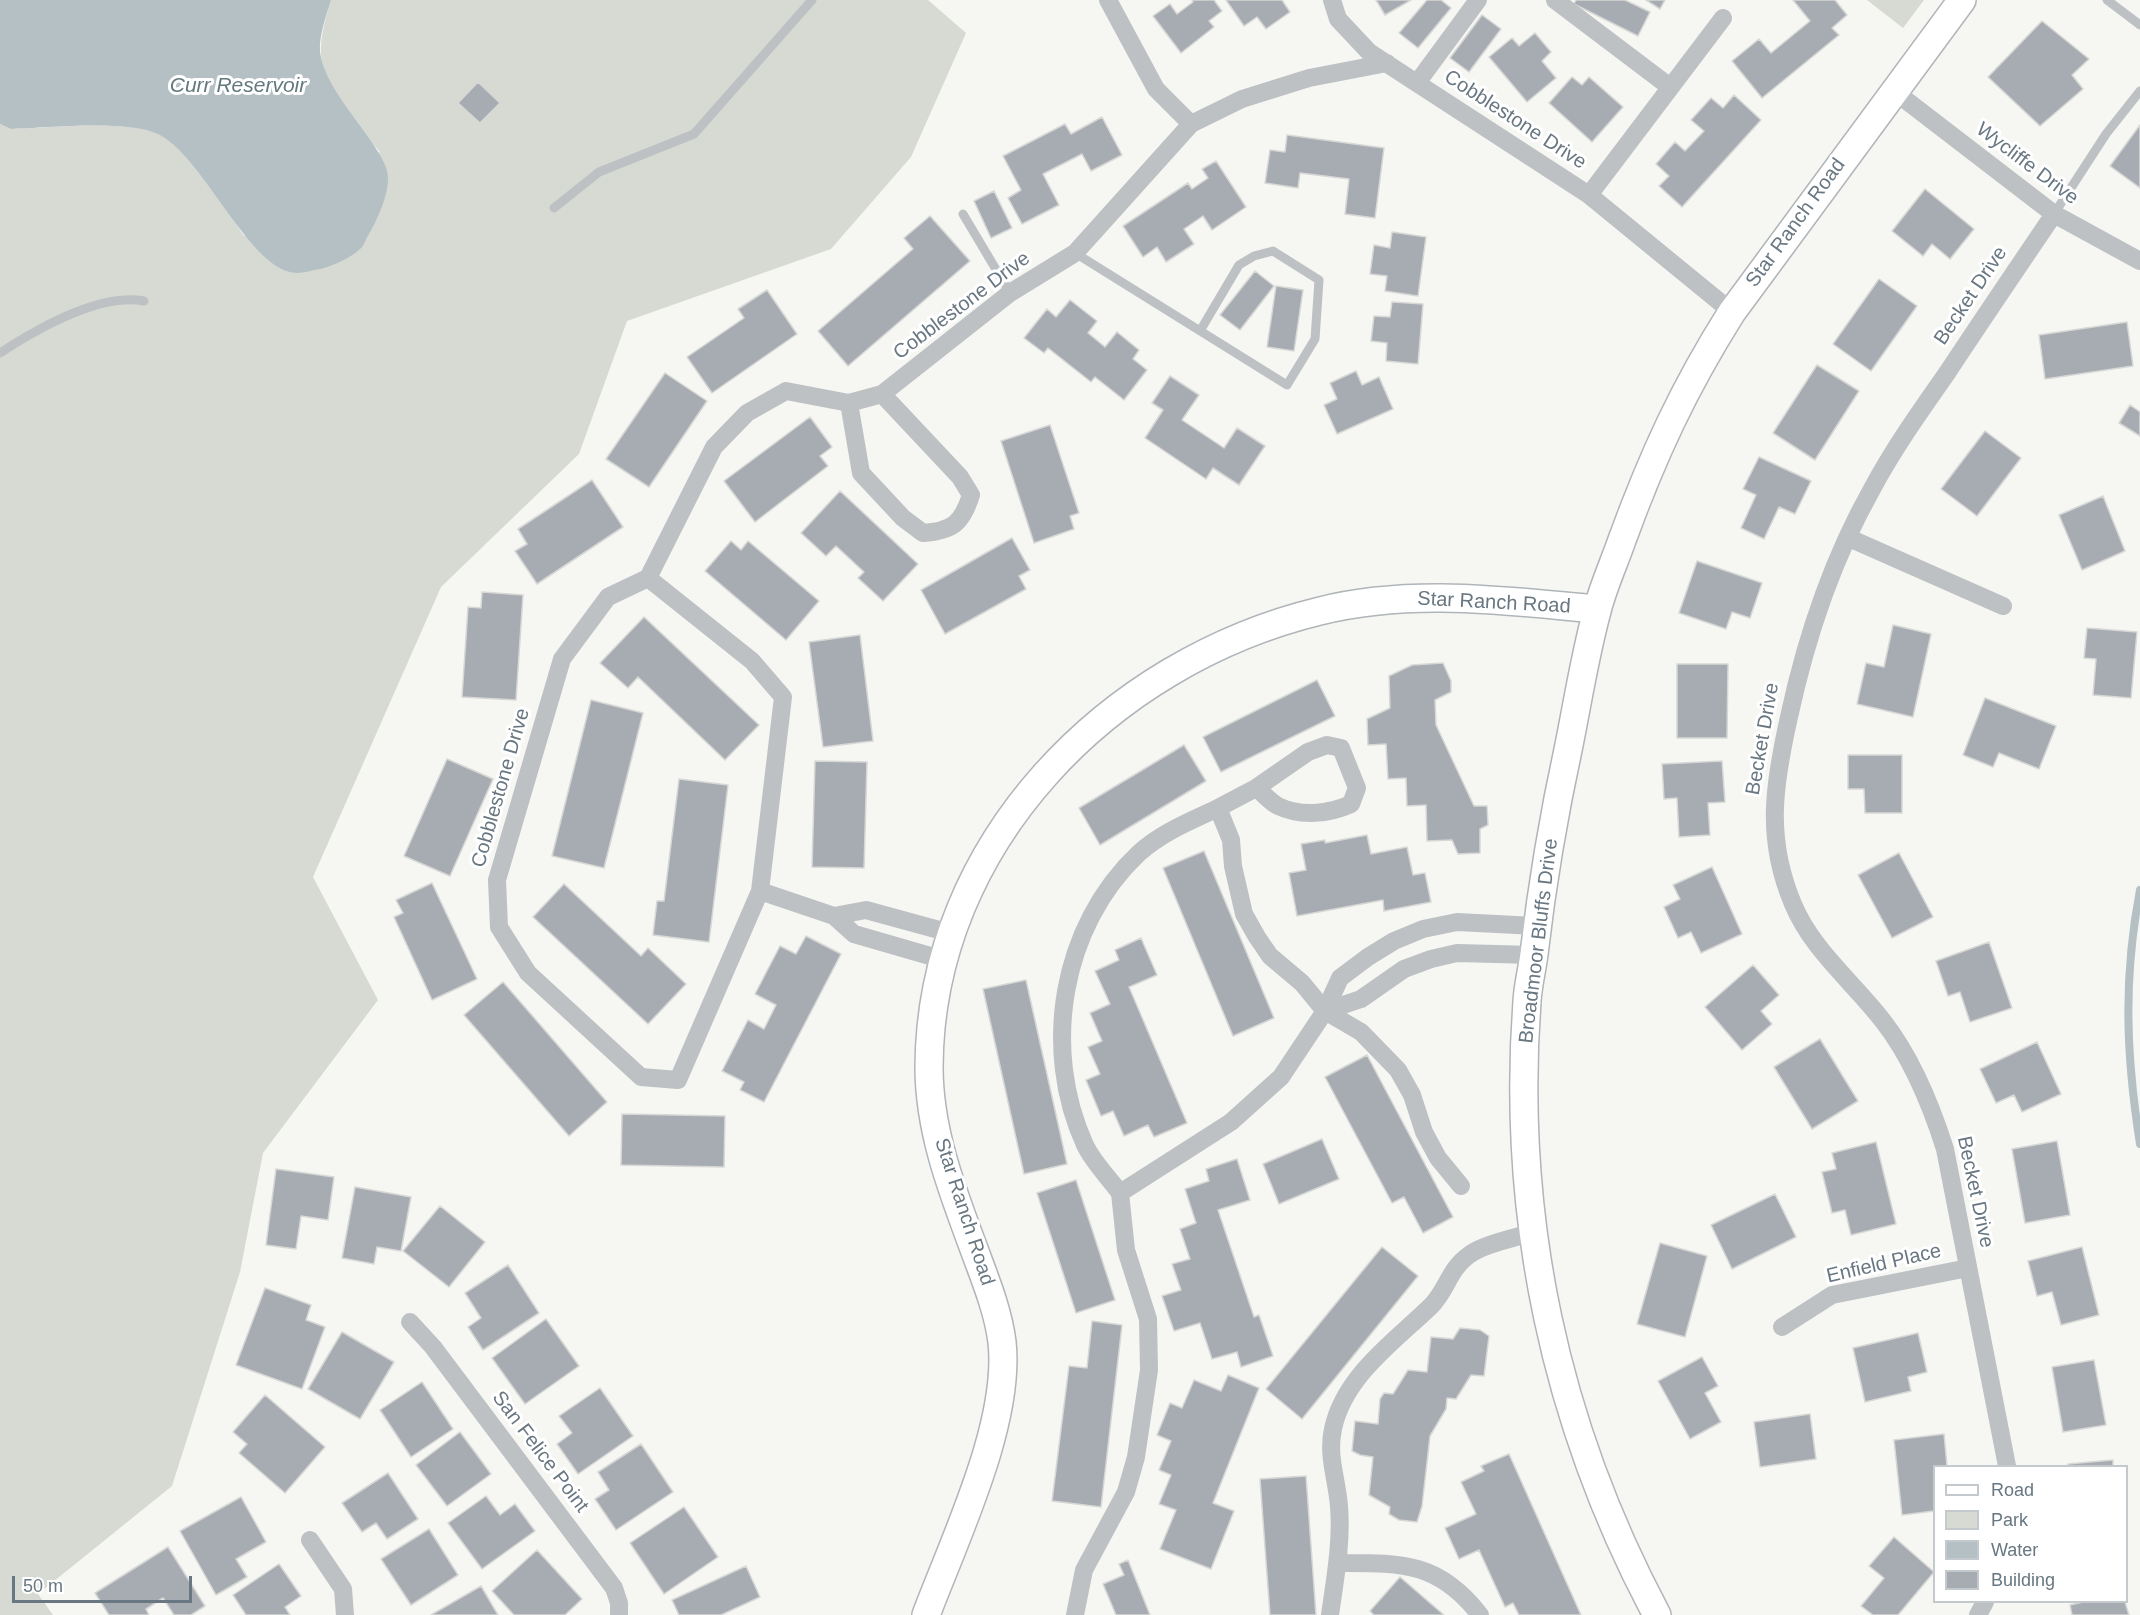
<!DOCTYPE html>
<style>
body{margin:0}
#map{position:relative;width:2140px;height:1615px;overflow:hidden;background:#f6f6f3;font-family:Arial,sans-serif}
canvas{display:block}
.legend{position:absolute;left:1933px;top:1465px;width:195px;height:138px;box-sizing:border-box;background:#fff;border:2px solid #c3c9cd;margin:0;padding:8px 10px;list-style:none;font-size:18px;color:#687781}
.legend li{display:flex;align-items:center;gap:12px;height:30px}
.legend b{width:30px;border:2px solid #c3c9cd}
.scale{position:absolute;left:12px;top:1576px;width:180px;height:27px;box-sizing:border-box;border:3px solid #687781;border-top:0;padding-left:8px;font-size:18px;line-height:21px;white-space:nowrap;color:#687781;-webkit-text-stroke:4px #fff;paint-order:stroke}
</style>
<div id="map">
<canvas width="2140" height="1615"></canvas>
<ul class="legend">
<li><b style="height:8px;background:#fff"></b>Road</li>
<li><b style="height:16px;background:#d6dad3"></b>Park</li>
<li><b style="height:16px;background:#b4c0c4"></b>Water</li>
<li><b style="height:16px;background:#a6acb1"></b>Building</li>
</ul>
<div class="scale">50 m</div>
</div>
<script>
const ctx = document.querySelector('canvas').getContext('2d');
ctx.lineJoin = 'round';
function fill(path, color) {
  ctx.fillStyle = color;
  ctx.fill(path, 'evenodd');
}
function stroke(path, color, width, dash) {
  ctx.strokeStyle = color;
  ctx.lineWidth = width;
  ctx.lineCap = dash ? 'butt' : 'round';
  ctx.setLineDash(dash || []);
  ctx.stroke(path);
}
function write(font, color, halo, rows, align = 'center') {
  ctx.font = font + ' Arial,sans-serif';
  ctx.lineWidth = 6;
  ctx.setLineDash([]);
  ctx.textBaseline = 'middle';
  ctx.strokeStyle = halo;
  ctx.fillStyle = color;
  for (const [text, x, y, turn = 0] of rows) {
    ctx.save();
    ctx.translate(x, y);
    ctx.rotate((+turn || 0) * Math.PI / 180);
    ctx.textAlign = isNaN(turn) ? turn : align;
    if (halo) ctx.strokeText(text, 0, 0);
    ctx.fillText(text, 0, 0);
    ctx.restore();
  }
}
const green = new Path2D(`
 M 331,0 L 928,0 L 966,33 L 911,157 L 831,249 L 627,321 L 579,454 L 441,587 L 313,877 L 378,1000 L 263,1153 L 240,1272 L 172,1486 L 38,1594 L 53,1615 L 0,1615 L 0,124 L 11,129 C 50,128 125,119 159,134 C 195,151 223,204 244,236 L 380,152 C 361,129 322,85 321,54 C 320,36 326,17 331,0 Z
 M 1867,0 L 1924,0 L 1903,28 Z`);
const water = new Path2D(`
 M 0,0 L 331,0 C 326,17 317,40 321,57 C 329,99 389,150 388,178 C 388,196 378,218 369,234 C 366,238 364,246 360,249 C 351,258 332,266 320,269 C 313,270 304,273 297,273 C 250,272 206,160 160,135 C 128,119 48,128 11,129 L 0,124 Z`);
const stream = new Path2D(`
 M 2140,890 C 2123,979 2126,1055 2140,1144`);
const building = new Path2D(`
 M 1192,0 L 1214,0 L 1222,11 L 1209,21 L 1214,27 L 1181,53 L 1153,16 L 1170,4 L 1177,14 L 1193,2 Z
 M 1226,0 L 1282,0 L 1290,12 L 1266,29 L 1257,17 L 1244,26 Z
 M 1376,0 L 1411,0 L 1385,15 Z
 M 1427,0 L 1441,0 L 1451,8 L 1418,48 L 1399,33 Z
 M 1576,0 L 1625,0 L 1650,12 L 1638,36 L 1574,4 Z
 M 1646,0 L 1665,0 L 1660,9 Z
 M 1793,0 L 1835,0 L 1847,15 L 1832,28 L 1839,35 L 1762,98 L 1732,61 L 1759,39 L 1771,53 L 1810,21 Z
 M 1482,15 L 1501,29 L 1469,72 L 1450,58 Z
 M 2042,21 L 2089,59 L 2072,75 L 2083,89 L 2040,126 L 1988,77 Z
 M 1535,33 L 1551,52 L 1542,61 L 1556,78 L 1527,102 L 1489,57 L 1512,38 L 1519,46 Z
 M 1572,77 L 1582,85 L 1589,77 L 1623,107 L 1592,142 L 1549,103 Z
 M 478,82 L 500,103 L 480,123 L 458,103 Z
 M 1734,95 L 1761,120 L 1682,207 L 1659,186 L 1669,176 L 1656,164 L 1675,142 L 1685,151 L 1704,131 L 1691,120 L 1711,98 L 1723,108 Z
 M 1102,117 L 1122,155 L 1091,171 L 1082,154 L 1043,174 L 1059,205 L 1022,224 L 1008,198 L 1021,190 L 1003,156 L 1065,124 L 1071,134 Z
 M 2140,125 L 2140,188 L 2110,166 Z
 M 1287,135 L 1384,148 L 1375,218 L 1345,214 L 1349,179 L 1300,173 L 1298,188 L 1265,183 L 1270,150 L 1285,152 Z
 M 1216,161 L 1246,207 L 1212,230 L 1203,216 L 1184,229 L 1194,244 L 1166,262 L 1157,247 L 1143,257 L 1123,226 L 1188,183 L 1192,189 L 1208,178 L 1202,169 Z
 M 1925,189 L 1974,229 L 1950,259 L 1932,244 L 1923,256 L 1892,231 Z
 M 994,191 L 1012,228 L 991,238 L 974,201 Z
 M 930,216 L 970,261 L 848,366 L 818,331 L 913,249 L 904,238 Z
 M 1392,232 L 1426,237 L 1418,296 L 1385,291 L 1387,276 L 1370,274 L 1374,245 L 1390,248 Z
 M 1255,271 L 1274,286 L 1240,330 L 1220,315 Z
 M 1879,279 L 1917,306 L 1871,371 L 1833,344 Z
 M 1276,286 L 1303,290 L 1294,351 L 1267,347 Z
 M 767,290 L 797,334 L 712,393 L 687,357 L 744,318 L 738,309 Z
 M 1070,300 L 1097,321 L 1088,333 L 1105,347 L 1117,332 L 1139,350 L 1133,359 L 1147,370 L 1124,400 L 1095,377 L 1091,382 L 1048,348 L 1044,353 L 1024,338 L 1047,309 L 1056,317 Z
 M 1392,302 L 1423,304 L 1418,364 L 1386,361 L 1387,343 L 1371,341 L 1374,316 L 1390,317 Z
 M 2127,322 L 2133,366 L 2045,379 L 2039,335 Z
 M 1817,365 L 1859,391 L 1815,460 L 1773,433 Z
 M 1356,371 L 1362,385 L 1379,377 L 1393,409 L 1337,434 L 1324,405 L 1337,399 L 1330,383 Z
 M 665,373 L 707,401 L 649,487 L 606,459 Z
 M 1170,376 L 1199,395 L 1182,420 L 1224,448 L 1237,428 L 1265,446 L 1239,485 L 1213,468 L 1206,479 L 1145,438 L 1163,410 L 1152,403 Z
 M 2130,405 L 2140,412 L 2140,436 L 2119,423 Z
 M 810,417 L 832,447 L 820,456 L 828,466 L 755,522 L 724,481 Z
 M 1050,425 L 1079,513 L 1070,516 L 1074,529 L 1034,543 L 1001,441 Z
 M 1985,431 L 2021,458 L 1977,516 L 1941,489 Z
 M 1759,457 L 1811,481 L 1795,514 L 1779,507 L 1764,539 L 1741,528 L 1756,495 L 1743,489 Z
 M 592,480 L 623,527 L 537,584 L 515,551 L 527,544 L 518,529 Z
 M 840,491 L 918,564 L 883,601 L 858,578 L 864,572 L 836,546 L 826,556 L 801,533 Z
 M 2103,496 L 2125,551 L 2082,570 L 2059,515 Z
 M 1012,538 L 1030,570 L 1019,576 L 1026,589 L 945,634 L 921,590 Z
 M 731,541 L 741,550 L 748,541 L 819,601 L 786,640 L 705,571 Z
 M 1697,561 L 1762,583 L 1750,618 L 1732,612 L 1726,629 L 1679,613 Z
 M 482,592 L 523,595 L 516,700 L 462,697 L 468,607 L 481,608 Z
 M 644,617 L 759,725 L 725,760 L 638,677 L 628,688 L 600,663 Z
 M 1893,625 L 1931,634 L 1913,717 L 1857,704 L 1866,663 L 1884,667 Z
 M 2087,628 L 2137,632 L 2131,698 L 2093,695 L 2096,659 L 2084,658 Z
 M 860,635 L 873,741 L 823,747 L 809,642 Z
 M 1443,663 L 1451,681 L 1451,692 L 1435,700 L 1436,725 L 1474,806 L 1487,806 L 1488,825 L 1480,829 L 1480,853 L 1458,854 L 1452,840 L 1427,841 L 1426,805 L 1407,806 L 1406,778 L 1388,779 L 1386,744 L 1368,745 L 1367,719 L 1390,708 L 1389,676 L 1412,665 Z
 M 1677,664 L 1728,664 L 1727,738 L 1677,738 Z
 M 1317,680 L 1335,716 L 1221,772 L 1203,737 Z
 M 1985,698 L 2056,726 L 2039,769 L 1999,753 L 1993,767 L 1963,755 Z
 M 591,700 L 643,713 L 604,868 L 552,856 Z
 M 1184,745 L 1206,781 L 1100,845 L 1079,808 Z
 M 1848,755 L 1902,755 L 1902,813 L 1865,813 L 1864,789 L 1848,789 Z
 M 447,759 L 493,779 L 450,876 L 404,856 Z
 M 815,761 L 867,762 L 864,868 L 812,867 Z
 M 1722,761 L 1725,802 L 1708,803 L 1710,835 L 1679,837 L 1677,798 L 1664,799 L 1662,764 Z
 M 679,779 L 728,785 L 709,942 L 653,935 L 657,901 L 664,901 Z
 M 1367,835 L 1371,854 L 1407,847 L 1413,875 L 1425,873 L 1431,902 L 1384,911 L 1383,900 L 1297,916 L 1289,873 L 1306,870 L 1301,844 L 1325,840 L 1325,843 Z
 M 1204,851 L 1274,1018 L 1233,1036 L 1163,868 Z
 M 1899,853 L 1933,917 L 1892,938 L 1858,875 Z
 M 1712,867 L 1742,934 L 1701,953 L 1691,932 L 1678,938 L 1664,907 L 1680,899 L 1673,885 Z
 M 432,883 L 477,979 L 432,1000 L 394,917 L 403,913 L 396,900 Z
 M 564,884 L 641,956 L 648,948 L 686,984 L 648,1024 L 533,917 Z
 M 806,936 L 841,954 L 764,1102 L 740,1090 L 744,1082 L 722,1071 L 748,1020 L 764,1029 L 776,1005 L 755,994 L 780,946 L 796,954 Z
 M 1141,938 L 1157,975 L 1129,987 L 1187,1123 L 1154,1137 L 1148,1125 L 1124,1136 L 1113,1111 L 1101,1116 L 1086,1080 L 1100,1074 L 1088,1047 L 1102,1041 L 1090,1013 L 1110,1004 L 1095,971 L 1119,960 L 1115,950 Z
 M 1989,942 L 2012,1008 L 1970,1022 L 1960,992 L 1948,996 L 1936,961 Z
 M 1753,965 L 1779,995 L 1761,1011 L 1772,1024 L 1742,1050 L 1705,1007 Z
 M 1026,980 L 1067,1164 L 1024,1174 L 983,989 Z
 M 503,982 L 607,1102 L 569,1136 L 464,1015 Z
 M 1820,1039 L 1858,1101 L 1812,1129 L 1774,1067 Z
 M 2037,1042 L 2061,1094 L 2022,1112 L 2014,1095 L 1996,1103 L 1980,1069 Z
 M 1367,1055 L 1453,1217 L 1423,1233 L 1404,1197 L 1392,1203 L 1325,1077 Z
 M 622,1114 L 725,1116 L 724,1167 L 621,1165 Z
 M 1322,1139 L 1339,1179 L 1279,1204 L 1263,1164 Z
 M 2057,1141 L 2070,1215 L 2025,1223 L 2012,1149 Z
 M 1876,1142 L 1896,1224 L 1851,1235 L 1845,1210 L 1832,1213 L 1822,1172 L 1836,1169 L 1832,1153 Z
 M 1237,1159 L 1250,1200 L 1218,1210 L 1254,1317 L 1259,1315 L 1273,1356 L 1241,1367 L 1237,1352 L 1212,1359 L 1200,1323 L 1174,1331 L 1162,1296 L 1181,1290 L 1172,1264 L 1190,1259 L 1180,1229 L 1196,1223 L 1185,1189 L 1209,1181 L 1206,1169 Z
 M 276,1169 L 334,1177 L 328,1220 L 301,1216 L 296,1249 L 266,1245 Z
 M 1076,1180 L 1115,1300 L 1076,1313 L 1037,1193 Z
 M 355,1187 L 411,1197 L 401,1251 L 377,1247 L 374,1264 L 342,1258 Z
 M 1775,1194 L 1796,1237 L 1732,1269 L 1711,1225 Z
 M 440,1206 L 485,1242 L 449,1287 L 403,1251 Z
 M 1660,1243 L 1707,1256 L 1685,1337 L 1637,1324 Z
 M 1382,1247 L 1418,1276 L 1302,1419 L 1266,1389 Z
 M 2082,1247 L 2099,1315 L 2061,1325 L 2052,1292 L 2037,1296 L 2028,1261 Z
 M 508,1265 L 539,1313 L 483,1350 L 468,1327 L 481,1318 L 465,1293 Z
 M 265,1288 L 311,1305 L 306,1320 L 325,1327 L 302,1389 L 236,1365 Z
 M 546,1319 L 579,1366 L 525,1404 L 492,1358 Z
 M 1092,1321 L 1122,1325 L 1101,1507 L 1052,1501 L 1069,1366 L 1087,1368 Z
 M 1460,1328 L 1480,1330 L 1489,1336 L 1484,1376 L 1471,1375 L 1456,1399 L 1447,1398 L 1446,1409 L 1430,1436 L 1422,1506 L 1417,1522 L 1399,1520 L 1389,1514 L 1390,1507 L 1369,1495 L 1373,1457 L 1360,1455 L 1352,1451 L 1355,1421 L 1378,1424 L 1380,1399 L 1384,1393 L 1393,1394 L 1408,1370 L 1427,1372 L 1431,1337 L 1453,1339 Z
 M 342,1332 L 394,1362 L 360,1419 L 308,1389 Z
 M 1918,1333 L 1927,1372 L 1908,1377 L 1911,1391 L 1865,1402 L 1853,1348 Z
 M 1702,1357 L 1718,1386 L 1705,1393 L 1721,1422 L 1690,1439 L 1658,1381 Z
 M 2094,1360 L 2106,1425 L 2063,1432 L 2052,1367 Z
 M 1228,1375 L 1259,1388 L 1213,1503 L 1234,1511 L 1211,1569 L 1160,1549 L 1176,1510 L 1159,1504 L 1171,1475 L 1159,1470 L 1171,1441 L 1157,1435 L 1170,1403 L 1182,1408 L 1194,1380 L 1221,1391 Z
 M 422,1382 L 453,1429 L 411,1457 L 380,1410 Z
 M 600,1388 L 633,1436 L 578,1474 L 557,1444 L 572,1433 L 559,1416 Z
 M 265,1395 L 325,1447 L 285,1493 L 239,1453 L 247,1444 L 233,1432 Z
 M 1810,1414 L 1816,1459 L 1760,1467 L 1754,1422 Z
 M 460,1432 L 491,1474 L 447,1506 L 416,1465 Z
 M 1944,1434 L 1947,1466 L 1934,1466 L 1934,1511 L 1902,1515 L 1894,1440 Z
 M 641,1444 L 673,1492 L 616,1530 L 595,1499 L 609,1490 L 598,1472 Z
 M 1509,1454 L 1581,1615 L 1519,1615 L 1513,1603 L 1505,1607 L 1479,1550 L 1459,1559 L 1445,1528 L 1476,1514 L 1461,1482 L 1484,1471 L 1481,1466 Z
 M 2113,1460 L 2113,1466 L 2068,1466 L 2068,1464 Z
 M 388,1473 L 418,1519 L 387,1539 L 376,1523 L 362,1532 L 342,1503 Z
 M 1306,1476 L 1316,1615 L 1270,1615 L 1260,1479 Z
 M 486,1496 L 500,1515 L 515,1504 L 535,1531 L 482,1569 L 448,1523 Z
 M 241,1497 L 266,1542 L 236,1559 L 247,1577 L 216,1595 L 180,1531 Z
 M 684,1507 L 718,1557 L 664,1594 L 630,1543 Z
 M 429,1529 L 458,1575 L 411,1605 L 381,1559 Z
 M 1894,1537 L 1934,1572 L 1898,1615 L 1873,1615 L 1861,1606 L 1884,1578 L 1869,1566 Z
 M 168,1547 L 205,1606 L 191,1615 L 174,1615 L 163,1598 L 146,1609 L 149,1615 L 109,1615 L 95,1593 Z
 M 537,1550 L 582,1599 L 565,1615 L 514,1615 L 492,1591 Z
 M 1128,1560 L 1150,1615 L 1116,1615 L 1103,1584 L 1124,1575 L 1119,1564 Z
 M 279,1564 L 301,1596 L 285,1607 L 290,1615 L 246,1615 L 233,1595 Z
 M 746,1566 L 760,1597 L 721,1615 L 679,1615 L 672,1600 Z
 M 1400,1577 L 1444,1615 L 1374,1615 L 1370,1611 Z
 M 481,1586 L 498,1615 L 431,1615 Z
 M 2083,1602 L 2125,1602 L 2129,1615 L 2072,1615 L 2070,1605 Z`);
const lane = new Path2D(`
 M 2107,0 L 2140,25
 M 554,208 L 599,172 L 694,134 L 812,0
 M 963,214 L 1010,293
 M 2054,214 L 2106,134 L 2140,91
 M 1075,253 L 1287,385 L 1315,339 L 1319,280 L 1273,251 L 1254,256 L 1239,265 L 1200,331
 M 0,353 C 37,329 99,293 144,301`);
const street = new Path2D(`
 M 1332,0 L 1338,19 L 1369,52 L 1589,195 L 1732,312
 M 1555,0 L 1670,87
 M 1417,83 L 1478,0
 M 1894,91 L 2054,214 L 2140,261
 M 1191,124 L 1242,99 L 1309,78 L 1387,63
 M 1589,195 L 1723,18
 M 849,403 L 861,473 L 903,518 L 923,533 C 953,531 962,523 971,495 L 960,477 L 882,394
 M 1849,538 L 2003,606
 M 648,578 L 752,661 L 783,697 L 760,891 L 678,1080 L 641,1077 L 528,973 L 499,927 L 497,880 L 562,659 L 608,597 L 648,578 L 714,447 L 747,413 L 786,391 L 849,403 L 882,394 L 1010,293 L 1075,253 L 1191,124 L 1156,89 L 1108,0
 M 1218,808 L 1256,788 L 1308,752 L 1327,745 L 1341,748 L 1357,788 L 1351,804 C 1329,814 1301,817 1278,806 C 1270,802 1263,793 1256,788
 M 760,891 L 834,916 L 854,934 L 944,960
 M 834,916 L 866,910 L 950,933
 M 1325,1011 L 1361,999 L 1404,969 L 1431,959 L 1457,953 L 1534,955
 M 1120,1193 C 1109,1178 1093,1162 1085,1145 C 1041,1049 1061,926 1139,853 C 1162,832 1191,821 1218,808 L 1231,840 L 1233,866 L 1244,914 L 1257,937 L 1270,956 L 1302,983 L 1325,1011 L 1361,1032 L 1398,1070 L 1412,1095 L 1424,1132 L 1438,1158 L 1461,1186
 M 1120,1193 L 1231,1122 L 1281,1077 L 1325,1011 L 1340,978 L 1368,957 L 1394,941 L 1423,929 L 1457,922 L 1536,926
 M 410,1322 L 433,1347 L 614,1588 L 619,1603 L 619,1615
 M 1782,1327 L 1832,1295 L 1968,1268
 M 2007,1466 L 1945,1149 C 1931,1105 1912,1058 1883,1021 C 1853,982 1812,950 1793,904 C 1765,838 1774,784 1789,717 C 1806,638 1832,560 1872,489 C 1894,448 1921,410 1947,373 C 1982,320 2018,267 2054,214
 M 310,1540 L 343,1589 L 345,1615
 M 1338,1563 C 1401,1563 1438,1561 1480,1615
 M 1075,1615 L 1084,1570 L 1126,1492 L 1136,1457 L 1149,1370 L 1148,1319 L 1126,1250 L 1120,1193
 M 1330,1615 C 1335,1579 1342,1542 1339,1506 C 1337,1479 1327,1456 1333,1429 C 1344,1376 1395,1341 1431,1306 C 1447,1290 1449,1269 1469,1255 C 1486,1243 1513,1239 1533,1232
 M 1978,1615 L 1985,1602`);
const secondary = new Path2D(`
 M 926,1615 C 955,1538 1011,1423 1002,1342 C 998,1310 985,1279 974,1249 C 952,1190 929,1131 929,1067 C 930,843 1109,662 1320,611 C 1412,588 1505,601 1597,609
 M 1657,1615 C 1555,1424 1511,1217 1527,1001 C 1528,985 1532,970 1534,954 C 1542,884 1554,814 1569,745 C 1578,700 1585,655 1597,611 C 1603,587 1614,563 1622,540 C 1653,455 1684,388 1732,312 L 1962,0`);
const streetNames = [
 ["Cobblestone Drive",1515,120,33],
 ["Wycliffe Drive",2027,164,37],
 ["Star Ranch Road",1796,223,-54],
 ["Becket Drive",1971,296,-56],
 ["Cobblestone Drive",962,306,-37],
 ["Star Ranch Road",1494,603,3],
 ["Becket Drive",1763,739,-80],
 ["Cobblestone Drive",501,788,-74],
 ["Broadmoor Bluffs Drive",1539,941,-83],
 ["Becket Drive",1975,1192,78],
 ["Star Ranch Road",964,1212,72],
 ["Enfield Place",1884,1264,-13],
 ["San Felice Point",540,1452,53]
];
const waterNames = [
 ["Curr Reservoir",238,86]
];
fill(green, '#d6dad3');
fill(water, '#b4c0c4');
stroke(stream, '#b4c0c4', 8);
fill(building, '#a6acb1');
stroke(building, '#d7d7d6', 1.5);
stroke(secondary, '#b0b5b9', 30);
stroke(lane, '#bdc1c4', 9);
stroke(street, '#bdc1c4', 18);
stroke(secondary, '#fff', 27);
write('20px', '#687781', '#fff', streetNames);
write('italic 21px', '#63787e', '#fff', waterNames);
</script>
